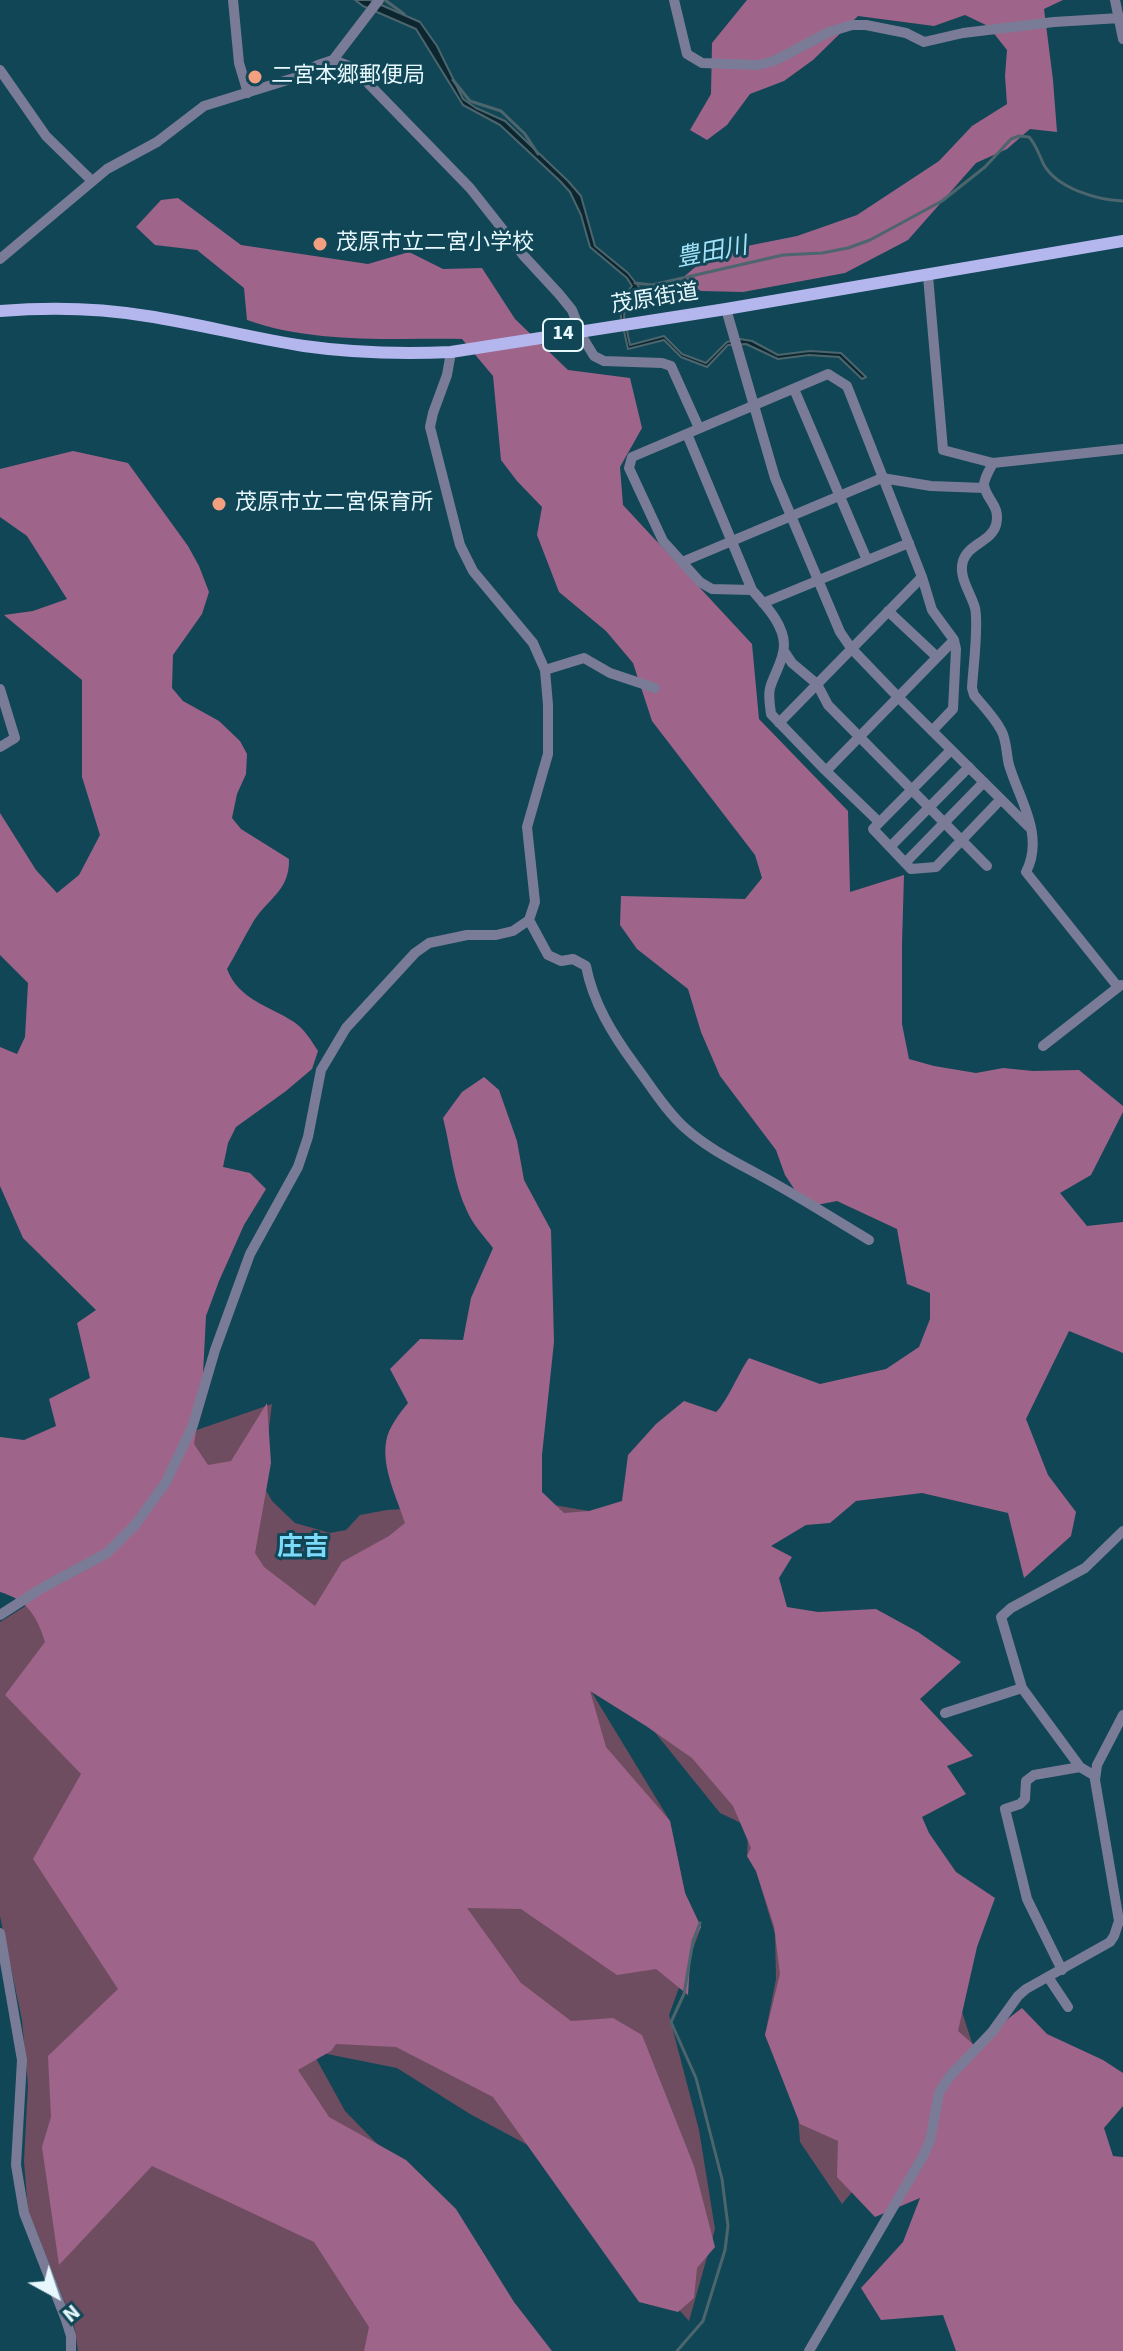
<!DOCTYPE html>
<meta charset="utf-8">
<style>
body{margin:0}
#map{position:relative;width:1123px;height:2351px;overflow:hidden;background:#114656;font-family:"Source Sans 3",sans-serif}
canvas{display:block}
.north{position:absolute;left:16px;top:2255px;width:80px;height:80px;-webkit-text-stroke:6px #114656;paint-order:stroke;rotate:140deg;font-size:22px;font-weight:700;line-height:32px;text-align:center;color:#e6f7fd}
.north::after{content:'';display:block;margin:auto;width:28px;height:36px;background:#e6f7fd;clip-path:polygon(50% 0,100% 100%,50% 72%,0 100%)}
</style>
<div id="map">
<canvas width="1123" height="2351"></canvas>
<div class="north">N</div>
</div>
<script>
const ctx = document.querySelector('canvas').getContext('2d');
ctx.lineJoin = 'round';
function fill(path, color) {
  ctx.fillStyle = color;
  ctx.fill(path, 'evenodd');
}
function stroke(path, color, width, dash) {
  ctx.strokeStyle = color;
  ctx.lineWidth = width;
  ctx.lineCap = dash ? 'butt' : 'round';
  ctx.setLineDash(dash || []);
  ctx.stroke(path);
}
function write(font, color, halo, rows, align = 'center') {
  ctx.font = font + ' "Source Sans 3","Noto Sans JP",sans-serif';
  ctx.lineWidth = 6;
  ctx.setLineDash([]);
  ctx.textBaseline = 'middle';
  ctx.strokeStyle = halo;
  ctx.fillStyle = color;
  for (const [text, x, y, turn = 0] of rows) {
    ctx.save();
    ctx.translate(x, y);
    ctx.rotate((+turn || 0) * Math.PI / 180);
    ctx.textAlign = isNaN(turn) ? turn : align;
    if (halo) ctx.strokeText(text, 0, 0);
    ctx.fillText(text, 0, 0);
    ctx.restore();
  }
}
const green = new Path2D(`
 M 272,1404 L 262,1483 L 272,1501 L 295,1523 L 330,1533 L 346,1530 L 360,1515 L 387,1510 L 530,1501 L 589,1511 L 894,1799 L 973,2046 L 842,2204 L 800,2142 L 798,2116 L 791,2092 L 765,2035 L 776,1979 L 775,1934 L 756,1871 L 747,1856 L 748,1835 L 741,1823 L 720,1813 L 645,1720 L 591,1691 L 670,1821 L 685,1893 L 701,1927 L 669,2015 L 699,2130 L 715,2229 L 689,2321 L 537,2150 L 470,2114 L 397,2068 L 312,2051 L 345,2111 L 390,2157 L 549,2351 L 78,2351 L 74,2325 L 28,2211 L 24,2161 L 28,2085 L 22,2020 L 0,1916 L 0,1622 L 111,1553 L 194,1431 Z`);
const forest = new Path2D(`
 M 747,0 L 1063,0 L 1044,9 L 1053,80 L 1057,132 L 1030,129 L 1007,149 L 976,163 L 908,240 L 845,273 L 743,292 L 701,291 L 680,280 L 712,253 L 797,236 L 857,215 L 939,161 L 972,126 L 1007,104 L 1005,76 L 1007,50 L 988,26 L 965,15 L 934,26 L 858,16 L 813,60 L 784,81 L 750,94 L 727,125 L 707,140 L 690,130 L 711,94 L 712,43 Z
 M 178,198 L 241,245 L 368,264 L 409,252 L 443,269 L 482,268 L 515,319 L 568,370 L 630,378 L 642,428 L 620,467 L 623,505 L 752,644 L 759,719 L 848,811 L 850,892 L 904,875 L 902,944 L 902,1024 L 909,1059 L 934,1066 L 976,1073 L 1003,1068 L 1033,1071 L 1079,1070 L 1123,1106 L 1123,1112 L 1091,1175 L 1060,1193 L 1087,1226 L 1123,1222 L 1123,1353 L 1069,1331 L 1026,1419 L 1048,1475 L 1076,1512 L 1071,1536 L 1024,1578 L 1008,1513 L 922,1493 L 856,1501 L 830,1523 L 806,1525 L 771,1546 L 792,1557 L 779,1578 L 787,1607 L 818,1612 L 876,1609 L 918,1632 L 961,1662 L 920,1699 L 973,1756 L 947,1766 L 966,1794 L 922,1817 L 929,1833 L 956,1872 L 995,1898 L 977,1947 L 958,2031 L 974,2045 L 1022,2008 L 1047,2034 L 1103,2060 L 1123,2073 L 1123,2106 L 1104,2128 L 1113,2156 L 1123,2157 L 1123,2351 L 956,2351 L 943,2315 L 881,2320 L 861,2288 L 903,2242 L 920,2198 L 875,2217 L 837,2177 L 838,2141 L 800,2124 L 765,2035 L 780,1974 L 774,1926 L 756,1871 L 747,1856 L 751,1848 L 733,1806 L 692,1758 L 646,1726 L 590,1691 L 606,1747 L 670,1821 L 685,1893 L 701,1927 L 691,1946 L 688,1995 L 656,1969 L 617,1975 L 521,1909 L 467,1908 L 521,1983 L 571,2021 L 613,2018 L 642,2035 L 694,2166 L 715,2247 L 697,2268 L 694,2298 L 678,2312 L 639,2302 L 493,2097 L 396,2047 L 336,2044 L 331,2051 L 298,2070 L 329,2117 L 406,2160 L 456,2209 L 514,2302 L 552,2351 L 364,2351 L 369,2327 L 314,2242 L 152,2166 L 59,2265 L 42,2147 L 51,2117 L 48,2056 L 118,1989 L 33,1859 L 81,1774 L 5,1695 L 45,1642 C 37,1616 27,1600 0,1592 L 0,1437 L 24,1440 L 56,1426 L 49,1399 L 90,1378 L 77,1323 L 96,1310 L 23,1238 L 0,1186 L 0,1047 L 17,1054 L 25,1037 L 28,983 L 0,955 L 0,813 L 36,870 L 57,893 L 79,875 L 100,835 L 82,777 L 82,680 L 4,615 L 33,611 L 67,599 L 27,536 L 0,517 L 0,469 L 73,451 L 128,463 L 188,546 L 199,566 L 209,592 L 202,614 L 173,655 L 172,688 L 183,701 L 219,721 L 240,741 L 247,754 L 246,774 L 237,794 L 232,818 L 241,829 L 289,859 C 290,892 266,899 252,924 C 243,939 236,954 227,969 C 239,1000 268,1005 294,1022 C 305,1030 311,1040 318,1051 L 312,1069 L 286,1091 L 236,1127 L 228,1143 L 223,1167 L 250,1173 L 266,1189 L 244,1225 L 219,1281 L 206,1316 L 202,1394 L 194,1444 L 208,1465 L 231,1461 L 267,1403 L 271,1463 L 255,1553 L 264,1567 L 315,1606 L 342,1562 L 389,1536 L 405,1523 C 397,1498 382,1469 386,1442 C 388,1428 399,1414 408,1403 L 390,1369 L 420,1339 L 463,1340 L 471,1298 L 493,1248 C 484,1236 473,1225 467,1211 C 453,1182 451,1149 443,1118 L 462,1092 L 484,1077 L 499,1090 L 517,1141 L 524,1180 L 551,1230 L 554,1342 L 542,1455 L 542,1492 L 564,1513 L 589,1511 L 622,1501 L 628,1455 L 656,1424 L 684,1401 L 716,1412 C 727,1402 739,1372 749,1358 L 820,1384 L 886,1369 L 919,1347 L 930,1319 L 930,1293 L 907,1284 L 897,1229 L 837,1201 L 806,1207 L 785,1175 L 776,1150 L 720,1076 L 701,1032 L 688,989 L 637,949 L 620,925 L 621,896 L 745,899 L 762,878 L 755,855 L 652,721 L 633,663 L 606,631 L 559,592 L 537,535 L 542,507 L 517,481 L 501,460 L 493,376 L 462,339 C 391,338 314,344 247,320 L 244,288 L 197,250 L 155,245 L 136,227 L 161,200 Z`);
const water = new Path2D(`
 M 355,0 L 370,0 L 420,22 L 437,46 L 463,99 L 476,108 L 505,121 L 568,181 L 581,196 L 595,246 L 628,273 L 639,287 L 660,298 L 639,293 L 625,302 L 624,317 L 630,345 L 664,336 L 682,354 L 706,363 L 727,342 L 740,339 L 752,341 L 778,355 L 810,351 L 841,353 L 866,377 L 862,379 L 839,357 L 809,355 L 778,359 L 746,344 L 728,345 L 707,367 L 681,357 L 664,340 L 628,349 L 621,317 L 620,301 L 632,286 L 627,278 L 590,247 L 581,215 L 570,192 L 560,181 L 500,125 L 463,105 L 416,29 L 363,6 Z`);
const stream = new Path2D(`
 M 385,0 L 404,14
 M 453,80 L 470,101 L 501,111 L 525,134 L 538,154
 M 635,283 L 652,285 L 783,255 L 822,253 L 848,248 L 870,240 L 942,201 L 985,167 L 1011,139 L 1019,136 L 1029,137 C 1037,146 1039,155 1044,165 C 1058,189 1098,200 1123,201
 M 677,2351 L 703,2321 L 725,2250 L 728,2226 L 722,2179 L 696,2078 L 671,2022 L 684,1994 L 693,1941 L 700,1923`);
const minor = new Path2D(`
 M 233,0 L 239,63 L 248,93
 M 674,0 L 687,54 L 702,63 L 758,65 L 774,61 L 829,32 L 852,25 L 866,25 L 906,33 L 924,42 L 963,33 L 1054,22 L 1120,18
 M 1115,0 L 1123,39
 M 333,60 L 349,66 L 365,80 L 470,188 L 523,255 L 559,294 L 572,310 L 583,338 L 594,356 L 604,361 L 662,363 L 671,366 L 699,428
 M 0,70 L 46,136 L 92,181
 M 0,259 L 107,169 L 157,142 L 204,106 L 294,78 L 318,65 L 333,60 L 379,0
 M 928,276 L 943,450 L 993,463 L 1123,449
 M 726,309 L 775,478 L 840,632 L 851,648 L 898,697 L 1031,829
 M 794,389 L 867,560
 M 687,434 L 752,590
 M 993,463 C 990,469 984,478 984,485 C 986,500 1001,505 996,525 C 991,542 968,544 963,561 C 958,577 971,593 975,608 C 979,626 973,668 972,688 L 974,695 C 983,706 994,717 1001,730 C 1007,740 1006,754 1009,765 C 1019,799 1045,835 1026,872 L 1118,987
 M 682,562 L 882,478 L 931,486 L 984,488
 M 763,603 L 909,543
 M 888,611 L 937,657
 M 784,651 L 792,663 L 817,684 L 828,705 L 987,866
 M 545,670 L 584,658 L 610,673 L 655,688
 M 0,689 L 15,738 L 0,747
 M 779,723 L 922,577
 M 951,750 L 873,829 L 911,869 L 936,867 L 1001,799
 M 826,771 L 954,640
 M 879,822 L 826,771 L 771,714 C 770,705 768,697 770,688 C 774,674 784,660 784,645 C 784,624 765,605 752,590 L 712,589 L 700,582 L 663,541 L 629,468 L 632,457 L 828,374 L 847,386 L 922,577 L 932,610 L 954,640 L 956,649 L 953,709 L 932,731
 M 890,847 L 969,767
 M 905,863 L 984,782
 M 529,920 L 548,955 L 561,961 L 573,959 L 586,966 C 593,1003 613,1035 635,1065 C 651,1086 665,1110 685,1128 C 713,1153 747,1167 779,1186 C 809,1203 839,1222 869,1240
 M 1043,1046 L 1121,985
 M 0,1615 L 42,1588 L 107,1553 L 135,1525 L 166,1482 L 193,1425 L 215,1350 L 250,1254 L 298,1167 L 308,1137 L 321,1070 L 346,1028 L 415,953 L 429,943 L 467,935 L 496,935 L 513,931 L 529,920 L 535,902 L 527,827 L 548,754 L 548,705 L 545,670 L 533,643 L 473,571 L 460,545 L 430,427 L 433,413 L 447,375 L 451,352
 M 945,1713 L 1022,1688
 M 1095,1776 L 1080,1767 L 1022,1688 L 1001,1617 L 1011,1608 L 1085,1568 L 1123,1531
 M 0,1933 L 22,2060 L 16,2165 L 24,2213 L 66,2320 L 71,2336 L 71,2351
 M 1062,1970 L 1027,1899 L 1005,1809 L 1020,1804 L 1025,1799 L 1026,1781 L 1034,1775 L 1080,1767
 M 1048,1977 L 1068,2007
 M 809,2351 L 922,2158 L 930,2141 L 939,2093 L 950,2076 L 992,2032 L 1018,1996 L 1026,1989 L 1110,1942 L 1114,1936 L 1119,1921 L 1095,1780 L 1097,1765 L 1123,1715`);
const major = new Path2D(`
 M 0,311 C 49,307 99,308 147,316 C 200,324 251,338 304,346 C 353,353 402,354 451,352 L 726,309 L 1123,241`);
const markers = [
 [255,77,8,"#f2a080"],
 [320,244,8,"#f2a080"],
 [219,504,8,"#f2a080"]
];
const shields = [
 [563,335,40]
];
const shieldNames = [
 ["14",563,335]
];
const poiNames = [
 ["二宮本郷郵便局",271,77],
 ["茂原市立二宮小学校",336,244],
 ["茂原市立二宮保育所",235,504]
];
const streetNames = [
 ["茂原街道",655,300,-9]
];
const waterNames = [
 ["豊田川",712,254,-11]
];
const quarterNames = [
 ["庄吉",303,1549]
];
fill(green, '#6f4d61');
fill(forest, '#9f6489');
fill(water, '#0c262f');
stroke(water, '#4d656d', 2);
stroke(stream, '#4d656d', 3);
stroke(minor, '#7a7c97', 10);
stroke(major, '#b4b7ed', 12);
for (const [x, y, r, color] of markers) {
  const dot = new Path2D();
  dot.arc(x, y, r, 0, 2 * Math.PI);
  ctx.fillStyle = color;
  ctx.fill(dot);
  stroke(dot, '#114656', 3);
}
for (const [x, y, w] of shields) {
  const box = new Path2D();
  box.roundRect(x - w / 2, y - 16, w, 32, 6);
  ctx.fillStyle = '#114656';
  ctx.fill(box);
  stroke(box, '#e6f7fd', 2);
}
write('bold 20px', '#e6f7fd', null, shieldNames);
write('22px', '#e6f7fd', '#114656', poiNames, 'left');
write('22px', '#e6f7fd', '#114656', streetNames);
write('italic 24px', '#a3e3fa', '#114656', waterNames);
write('bold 26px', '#7cdafa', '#114656', quarterNames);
</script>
